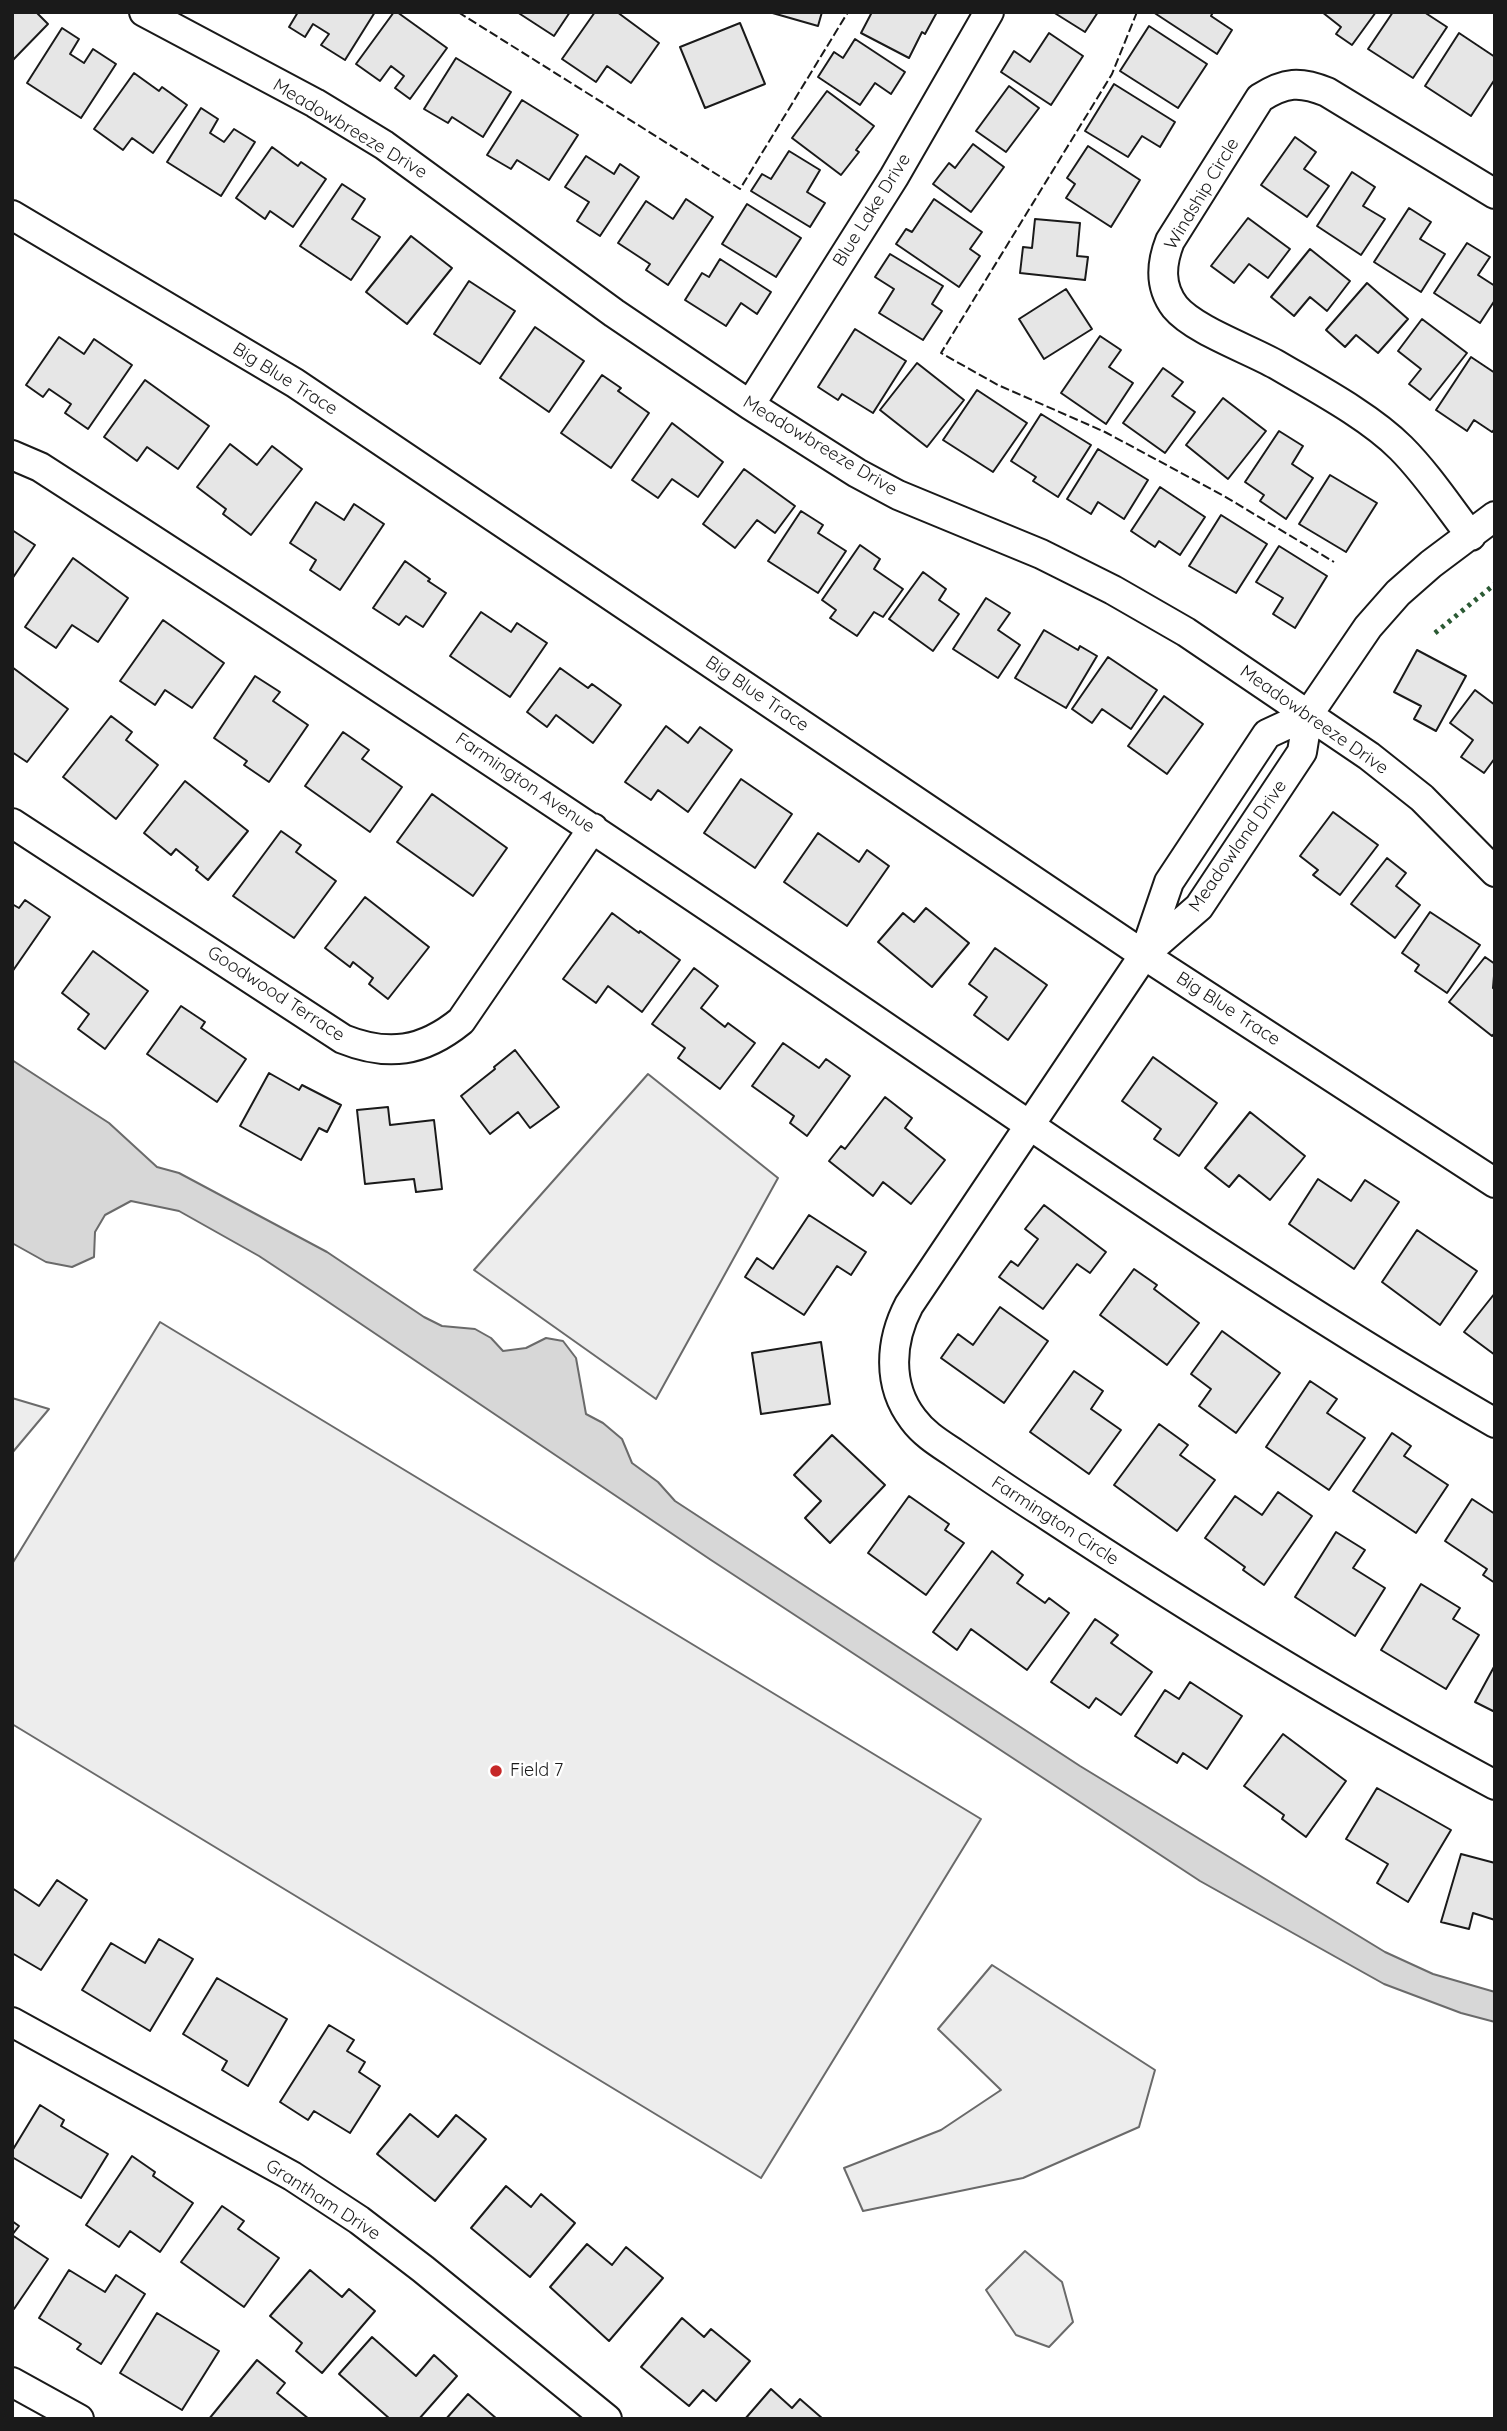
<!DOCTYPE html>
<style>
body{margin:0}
#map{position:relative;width:1507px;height:2431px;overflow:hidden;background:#fff;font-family:Quicksand,sans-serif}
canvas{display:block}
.frame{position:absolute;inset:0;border:14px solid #1a1a1a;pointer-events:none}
</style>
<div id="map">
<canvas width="1507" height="2431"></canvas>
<div class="frame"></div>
</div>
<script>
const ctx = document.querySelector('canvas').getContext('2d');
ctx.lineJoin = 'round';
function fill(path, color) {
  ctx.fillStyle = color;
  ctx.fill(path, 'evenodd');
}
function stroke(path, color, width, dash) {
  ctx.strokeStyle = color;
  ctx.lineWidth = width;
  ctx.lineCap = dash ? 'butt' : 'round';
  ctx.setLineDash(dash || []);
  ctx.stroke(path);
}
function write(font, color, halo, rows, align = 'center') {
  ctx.font = font + ' Quicksand,sans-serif';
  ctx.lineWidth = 5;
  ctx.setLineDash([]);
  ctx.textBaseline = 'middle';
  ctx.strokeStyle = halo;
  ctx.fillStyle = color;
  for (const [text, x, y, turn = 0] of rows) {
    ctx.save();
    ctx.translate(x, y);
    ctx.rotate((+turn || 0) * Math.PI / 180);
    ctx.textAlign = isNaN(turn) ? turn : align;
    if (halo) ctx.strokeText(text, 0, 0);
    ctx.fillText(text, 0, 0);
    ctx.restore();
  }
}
const built = new Path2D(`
 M 648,1074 L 778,1178 L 656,1399 L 474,1270 Z
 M 160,1322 L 981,1819 L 761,2178 L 12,1724 L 12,1564 Z
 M 12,1398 L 49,1409 L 12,1453 Z
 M 992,1965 L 1155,2070 L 1139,2127 L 1023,2178 L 863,2211 L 844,2168 L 941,2130 L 1001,2090 L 938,2029 Z
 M 1025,2251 L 1062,2282 L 1073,2322 L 1049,2347 L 1016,2335 L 986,2290 Z`);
const water = new Path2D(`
 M 12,1060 L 109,1123 L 157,1167 L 179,1173 L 327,1252 L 424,1317 L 442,1326 L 475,1329 L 491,1338 L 503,1351 L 526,1348 L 546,1338 L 563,1341 L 576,1358 L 586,1414 L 603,1423 L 622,1439 L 632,1463 L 658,1482 L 675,1501 L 1080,1766 L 1385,1952 L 1433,1974 L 1495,1992 L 1495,2022 L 1461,2013 L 1384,1984 L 1200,1881 L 711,1560 L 315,1293 L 259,1256 L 179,1211 L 131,1201 L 105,1215 L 95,1232 L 94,1257 L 72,1267 L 46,1262 L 12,1243 Z`);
const building = new Path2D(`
 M 12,12 L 36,12 L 48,24 L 12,61 Z
 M 298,12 L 375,12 L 345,60 L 321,45 L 329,34 L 313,24 L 305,37 L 289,27 Z
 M 394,12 L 397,12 L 447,48 L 410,99 L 395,88 L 404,76 L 391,66 L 380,81 L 356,64 Z
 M 517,12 L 570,12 L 554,36 Z
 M 595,12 L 617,12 L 659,43 L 631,83 L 607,66 L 596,82 L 562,59 Z
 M 769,12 L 822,12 L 818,26 Z
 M 872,12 L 937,12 L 925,34 L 922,32 L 909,58 L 861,33 Z
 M 1053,12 L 1098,12 L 1085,32 Z
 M 1153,12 L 1213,12 L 1211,16 L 1232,30 L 1217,54 Z
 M 1322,12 L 1376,12 L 1352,45 L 1336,34 L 1341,27 Z
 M 1393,12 L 1424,12 L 1447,27 L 1413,78 L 1368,49 Z
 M 740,23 L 765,84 L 705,108 L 680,47 Z
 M 1149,26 L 1207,64 L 1178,108 L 1120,71 Z
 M 62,28 L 79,39 L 70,54 L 84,63 L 93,49 L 116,64 L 81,118 L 27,83 Z
 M 1049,33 L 1083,56 L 1051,105 L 1001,72 L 1014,51 L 1030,62 Z
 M 1459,33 L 1495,57 L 1495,79 L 1471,116 L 1425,86 Z
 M 855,39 L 905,72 L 891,94 L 875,83 L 860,105 L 818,77 L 834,52 L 843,58 Z
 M 456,58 L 511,92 L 483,137 L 452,117 L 448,123 L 424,109 Z
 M 134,73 L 159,91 L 162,87 L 187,105 L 153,153 L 132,138 L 123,150 L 94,129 Z
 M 1114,84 L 1175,122 L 1160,147 L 1142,136 L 1128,157 L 1085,131 Z
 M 1009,86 L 1039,108 L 1006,152 L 976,131 Z
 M 827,91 L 874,126 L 856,150 L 859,152 L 841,175 L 792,138 Z
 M 522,100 L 578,135 L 549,180 L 517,160 L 511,169 L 487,155 Z
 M 201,108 L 218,119 L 210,133 L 224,142 L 234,129 L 255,142 L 221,196 L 167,162 Z
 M 1295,137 L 1316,152 L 1304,169 L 1329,186 L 1307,217 L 1261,185 Z
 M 973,144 L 1004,167 L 971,212 L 933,184 L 949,163 L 955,168 Z
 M 1088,146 L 1140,180 L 1111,227 L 1066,198 L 1075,184 L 1067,178 Z
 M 272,147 L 298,166 L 301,162 L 326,179 L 293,227 L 270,211 L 265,219 L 236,198 Z
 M 789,151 L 820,170 L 807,192 L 825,203 L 810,227 L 751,191 L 762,174 L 771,179 Z
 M 586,156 L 614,174 L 620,164 L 639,177 L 600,236 L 577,221 L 589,202 L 565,187 Z
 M 1352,172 L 1375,187 L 1363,206 L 1385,219 L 1361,255 L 1317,226 Z
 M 342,184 L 365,199 L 352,219 L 380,237 L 351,280 L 300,246 Z
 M 686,199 L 713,217 L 668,285 L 646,270 L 650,264 L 618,243 L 646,201 L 673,219 Z
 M 934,199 L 982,232 L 970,249 L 980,256 L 959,287 L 896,244 L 906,229 L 912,232 Z
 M 747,204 L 801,238 L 776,277 L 722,244 Z
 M 1409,208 L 1431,222 L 1420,239 L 1445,254 L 1421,292 L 1374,262 Z
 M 1248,218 L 1290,249 L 1268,278 L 1249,264 L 1234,283 L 1211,266 Z
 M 1035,219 L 1080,223 L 1077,256 L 1088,257 L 1085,280 L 1020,273 L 1023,247 L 1032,248 Z
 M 411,236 L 452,268 L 407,324 L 366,292 Z
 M 1467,243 L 1490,257 L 1478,275 L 1495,286 L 1495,300 L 1480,323 L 1434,293 Z
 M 1310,249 L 1350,281 L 1327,311 L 1310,297 L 1294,316 L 1271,297 Z
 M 890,254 L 943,286 L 932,304 L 942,311 L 923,340 L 879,313 L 894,289 L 875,277 Z
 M 720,259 L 771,292 L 757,314 L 741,303 L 726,326 L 685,300 L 702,273 L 709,277 Z
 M 469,281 L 515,311 L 480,364 L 434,334 Z
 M 1367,283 L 1408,319 L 1378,353 L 1356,335 L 1345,347 L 1326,330 Z
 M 1066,289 L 1092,329 L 1044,359 L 1019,319 Z
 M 1422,319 L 1467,353 L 1430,400 L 1409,384 L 1421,369 L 1398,351 Z
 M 535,327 L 584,361 L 549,412 L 500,378 Z
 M 855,329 L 906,361 L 873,413 L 842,394 L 838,400 L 818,387 Z
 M 1100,336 L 1121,350 L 1109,367 L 1133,383 L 1106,424 L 1061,393 Z
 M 59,337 L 84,354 L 94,339 L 132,365 L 88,429 L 65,413 L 71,404 L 49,389 L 43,397 L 26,385 Z
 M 1471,357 L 1495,373 L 1495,429 L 1492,432 L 1474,420 L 1467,431 L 1436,410 Z
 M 917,363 L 964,400 L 927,447 L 880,410 Z
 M 1163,368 L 1183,382 L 1172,396 L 1195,412 L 1165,453 L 1123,423 Z
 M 602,375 L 621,388 L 618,391 L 649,413 L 611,468 L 561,433 Z
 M 145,380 L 209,426 L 178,469 L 147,447 L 137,461 L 104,437 Z
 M 977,390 L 1027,423 L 993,472 L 943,440 Z
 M 1223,398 L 1266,431 L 1228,479 L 1186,445 Z
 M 1041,414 L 1091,445 L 1058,497 L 1033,481 L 1036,477 L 1011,461 Z
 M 672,423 L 723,462 L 698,497 L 672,479 L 658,498 L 632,480 Z
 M 1279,431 L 1303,446 L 1292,464 L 1313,478 L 1286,519 L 1260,501 L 1264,495 L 1245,482 Z
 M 230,444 L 257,465 L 272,446 L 302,469 L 251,535 L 223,514 L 226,509 L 197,487 Z
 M 1098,449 L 1148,480 L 1124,519 L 1098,502 L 1091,514 L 1067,499 Z
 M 744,469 L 795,506 L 775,533 L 757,520 L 735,548 L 703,524 Z
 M 1330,475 L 1377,503 L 1346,552 L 1299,524 Z
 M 1160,487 L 1205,517 L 1180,555 L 1159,541 L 1155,547 L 1131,531 Z
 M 316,502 L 344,520 L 354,504 L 384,524 L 340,590 L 310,570 L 316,560 L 290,543 Z
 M 801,511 L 823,525 L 818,533 L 846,551 L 818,593 L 768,561 Z
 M 1221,515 L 1267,544 L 1236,593 L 1189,566 Z
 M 12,530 L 35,545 L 12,579 Z
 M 860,545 L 880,559 L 874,569 L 903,589 L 883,617 L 874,612 L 857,636 L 830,618 L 836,610 L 822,600 Z
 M 1279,546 L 1327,576 L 1295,628 L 1273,614 L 1283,598 L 1256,582 Z
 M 73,558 L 128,598 L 98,642 L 72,625 L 56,648 L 25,627 Z
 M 405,561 L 430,579 L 428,581 L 446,593 L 423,627 L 406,616 L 399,625 L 373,608 Z
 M 923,572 L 946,589 L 939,600 L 959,614 L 933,651 L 889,619 Z
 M 986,598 L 1010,613 L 998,630 L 1020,645 L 998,678 L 953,649 Z
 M 481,612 L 511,632 L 517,623 L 547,643 L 510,697 L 450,656 Z
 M 163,620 L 224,663 L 192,708 L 165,690 L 155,705 L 120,681 Z
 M 1044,630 L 1078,650 L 1080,646 L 1097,656 L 1066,708 L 1015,678 Z
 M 1417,650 L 1466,676 L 1436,731 L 1414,719 L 1421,706 L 1394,692 Z
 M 1108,657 L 1157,690 L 1131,729 L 1102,709 L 1092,723 L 1072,709 Z
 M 12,667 L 68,709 L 27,762 L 12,752 Z
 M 560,668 L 588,688 L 592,684 L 621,705 L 593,743 L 556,715 L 547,727 L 527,712 Z
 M 255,676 L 280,692 L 273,701 L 308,725 L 269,782 L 244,765 L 247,761 L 214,738 Z
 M 1475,690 L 1495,705 L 1495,758 L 1484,773 L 1461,757 L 1473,740 L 1450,723 Z
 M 1164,696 L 1203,724 L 1167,774 L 1128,746 Z
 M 111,716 L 132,732 L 126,740 L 158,765 L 116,819 L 63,777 Z
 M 666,726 L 688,743 L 700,727 L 732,750 L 688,812 L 658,790 L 651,800 L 625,782 Z
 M 343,732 L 369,750 L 362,759 L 402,787 L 370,832 L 305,786 Z
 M 741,779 L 792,814 L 755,868 L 704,833 Z
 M 185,781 L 248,831 L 208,880 L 196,870 L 198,867 L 176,849 L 171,855 L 144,833 Z
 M 432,794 L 507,848 L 473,896 L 397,842 Z
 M 1333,812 L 1378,845 L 1340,895 L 1313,875 L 1318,870 L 1300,856 Z
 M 281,831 L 301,845 L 296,852 L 336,881 L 294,938 L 233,896 Z
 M 818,833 L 859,862 L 867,850 L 889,866 L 847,926 L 784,882 Z
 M 1387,858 L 1406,873 L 1396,886 L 1420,905 L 1395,938 L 1351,904 Z
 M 365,897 L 429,947 L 388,999 L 369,984 L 373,978 L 353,962 L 350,967 L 325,948 Z
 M 25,900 L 50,917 L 12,972 L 12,904 L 19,908 Z
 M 926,908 L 969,943 L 932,987 L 878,942 L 903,913 L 914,922 Z
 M 1430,912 L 1480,945 L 1447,993 L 1415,971 L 1419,965 L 1402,953 Z
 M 612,913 L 639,933 L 640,931 L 680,960 L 642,1012 L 608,986 L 596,1003 L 563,979 Z
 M 995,948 L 1047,985 L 1008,1040 L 974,1015 L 987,997 L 969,984 Z
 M 93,951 L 148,991 L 105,1049 L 78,1029 L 89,1014 L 62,993 Z
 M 1485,957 L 1495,964 L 1493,988 L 1495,989 L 1495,1033 L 1492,1036 L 1449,1002 Z
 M 694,968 L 718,986 L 701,1008 L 725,1027 L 728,1023 L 755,1043 L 720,1089 L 678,1058 L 685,1048 L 652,1024 Z
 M 181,1006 L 205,1022 L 201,1028 L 246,1059 L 217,1102 L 147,1054 Z
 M 783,1043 L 819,1068 L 826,1059 L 850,1076 L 807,1136 L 790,1123 L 794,1116 L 752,1086 Z
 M 515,1050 L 559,1107 L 530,1128 L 518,1112 L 490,1134 L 461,1096 L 495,1069 L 494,1067 Z
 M 1153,1057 L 1217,1103 L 1179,1156 L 1154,1139 L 1161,1129 L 1122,1101 Z
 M 269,1073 L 299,1090 L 302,1085 L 341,1105 L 327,1132 L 319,1128 L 301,1160 L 240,1126 Z
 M 885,1097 L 912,1118 L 905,1128 L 945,1160 L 911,1204 L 883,1182 L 873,1196 L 829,1161 L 841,1146 L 845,1149 Z
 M 388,1107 L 390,1125 L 434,1120 L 442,1189 L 416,1192 L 414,1179 L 365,1184 L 357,1110 Z
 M 1250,1112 L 1305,1156 L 1270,1200 L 1239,1175 L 1229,1187 L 1205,1168 Z
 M 1318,1179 L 1351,1201 L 1365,1180 L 1399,1202 L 1354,1269 L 1289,1224 Z
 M 1044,1205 L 1106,1252 L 1090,1273 L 1077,1264 L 1043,1309 L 999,1277 L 1011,1261 L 1018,1266 L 1038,1239 L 1025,1229 Z
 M 809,1215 L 866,1252 L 851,1275 L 837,1266 L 804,1315 L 745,1277 L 757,1258 L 773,1269 Z
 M 1417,1230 L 1477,1271 L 1440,1325 L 1382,1282 Z
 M 1134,1269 L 1157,1285 L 1154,1289 L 1199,1323 L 1167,1365 L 1100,1315 Z
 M 1495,1293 L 1495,1355 L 1464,1332 Z
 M 1000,1307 L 1048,1341 L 1004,1403 L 941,1358 L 958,1334 L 973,1345 Z
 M 1222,1331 L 1280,1373 L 1236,1433 L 1199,1406 L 1211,1389 L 1191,1374 Z
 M 821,1342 L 830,1404 L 761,1414 L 752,1353 Z
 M 1074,1371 L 1103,1391 L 1091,1409 L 1121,1430 L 1089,1474 L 1030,1432 Z
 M 1310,1381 L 1337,1399 L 1327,1413 L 1365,1438 L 1329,1490 L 1266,1447 Z
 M 1159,1424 L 1188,1445 L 1180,1455 L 1215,1480 L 1177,1531 L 1114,1485 Z
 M 1392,1433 L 1411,1446 L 1404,1456 L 1448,1485 L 1416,1533 L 1353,1491 Z
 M 832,1435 L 885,1485 L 830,1543 L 805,1518 L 821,1501 L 794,1475 Z
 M 1278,1492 L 1312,1516 L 1264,1585 L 1243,1570 L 1245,1567 L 1205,1538 L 1235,1496 L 1262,1515 Z
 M 909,1496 L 949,1524 L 945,1530 L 964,1543 L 926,1595 L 868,1553 Z
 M 1472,1499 L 1495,1514 L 1495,1583 L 1483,1575 L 1487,1569 L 1445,1541 Z
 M 1336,1532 L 1365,1550 L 1353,1568 L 1385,1588 L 1355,1636 L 1295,1597 Z
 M 992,1551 L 1023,1575 L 1017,1583 L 1045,1603 L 1049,1598 L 1069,1613 L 1027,1670 L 971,1629 L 957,1650 L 933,1632 Z
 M 1421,1584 L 1460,1608 L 1453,1619 L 1479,1635 L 1446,1689 L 1381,1650 Z
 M 1095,1619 L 1118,1635 L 1111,1643 L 1152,1672 L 1121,1715 L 1096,1698 L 1089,1708 L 1051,1682 Z
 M 1495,1665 L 1495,1712 L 1475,1702 Z
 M 1190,1682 L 1242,1716 L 1207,1769 L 1183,1753 L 1177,1763 L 1135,1736 L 1165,1690 L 1179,1699 Z
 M 1283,1734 L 1346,1781 L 1306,1837 L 1282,1819 L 1284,1815 L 1244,1786 Z
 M 1377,1788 L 1451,1830 L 1408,1902 L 1377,1883 L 1388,1864 L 1346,1839 Z
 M 1461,1854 L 1495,1863 L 1495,1920 L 1473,1913 L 1469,1929 L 1441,1922 Z
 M 57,1880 L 87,1900 L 41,1970 L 12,1953 L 12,1888 L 39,1906 Z
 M 159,1939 L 193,1959 L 150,2031 L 82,1990 L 111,1943 L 145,1963 Z
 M 217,1978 L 287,2019 L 248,2086 L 222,2070 L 227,2061 L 183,2034 Z
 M 329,2025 L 354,2040 L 347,2051 L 365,2062 L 359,2072 L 380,2086 L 350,2133 L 314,2111 L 308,2120 L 280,2102 Z
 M 40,2105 L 64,2120 L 61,2126 L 108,2154 L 81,2198 L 12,2157 L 12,2151 Z
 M 410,2114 L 438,2137 L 456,2115 L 486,2139 L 435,2201 L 377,2154 Z
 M 132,2156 L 155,2172 L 153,2176 L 193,2203 L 160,2252 L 130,2231 L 119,2247 L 86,2225 Z
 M 506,2186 L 531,2207 L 541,2194 L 575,2223 L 530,2277 L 471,2228 Z
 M 222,2206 L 244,2221 L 238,2229 L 279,2258 L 244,2307 L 181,2262 Z
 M 12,2221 L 19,2226 L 12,2235 L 48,2259 L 14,2309 L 12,2308 Z
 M 587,2244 L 612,2265 L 626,2247 L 663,2278 L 609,2341 L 550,2287 Z
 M 69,2270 L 105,2292 L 116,2275 L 145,2294 L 101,2364 L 77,2349 L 81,2344 L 39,2318 Z
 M 310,2270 L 342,2297 L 349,2289 L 375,2311 L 322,2373 L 296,2351 L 302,2343 L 270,2316 Z
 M 157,2313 L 219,2351 L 182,2410 L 120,2373 Z
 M 682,2318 L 704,2337 L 711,2329 L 750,2361 L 716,2401 L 703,2390 L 689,2406 L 641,2367 Z
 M 372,2337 L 416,2376 L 434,2355 L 457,2376 L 419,2419 L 390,2419 L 339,2374 Z
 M 257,2360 L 285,2383 L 277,2393 L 309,2419 L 209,2419 Z
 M 771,2389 L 792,2408 L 800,2399 L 823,2419 L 745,2419 Z
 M 468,2394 L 497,2419 L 446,2419 Z`);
const minor = new Path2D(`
 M 144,12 L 315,103 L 384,145 L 614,313 L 750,405 L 857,473 L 898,495 L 1041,554 L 1113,590 L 1186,632 L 1369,756 L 1422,798 L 1495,872
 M 12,215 L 295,383 L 1144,955 L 1495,1183
 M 750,405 L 894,177 L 989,12
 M 12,455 L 40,467 C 303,636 563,808 821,983 C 1043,1134 1263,1289 1495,1423
 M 1471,536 C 1448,506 1427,474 1401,448 C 1369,416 1316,388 1277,365 C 1249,349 1194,330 1175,307 C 1159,286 1161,264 1170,241 L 1260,98 C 1285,82 1300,81 1327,92 L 1495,194
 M 1308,715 L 1267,734 L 1169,882 L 1144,955 L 909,1305 C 890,1341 887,1385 913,1419 C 924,1434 939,1443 954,1453 C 983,1473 1012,1493 1042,1512 C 1189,1609 1340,1702 1495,1785
 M 12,823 L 343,1039 C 388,1057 423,1052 461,1021 L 593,828
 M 1146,953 L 1199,907 L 1302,752 L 1308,715 L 1368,627 L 1398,593 L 1431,564 L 1495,516
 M 12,2022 L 292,2176 L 359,2220 L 423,2269 L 607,2419
 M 12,2382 L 79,2419`);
const hedge = new Path2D(`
 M 1435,633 L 1495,584`);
const fence = new Path2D(`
 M 458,12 L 740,189 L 848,12
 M 1137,12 L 1112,74 L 941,353 L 998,385 L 1105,432 L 1224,496 L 1334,562`);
const markers = [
 [496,1771,7,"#c62828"]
];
const streetNames = [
 ["Meadowbreeze Drive",350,129,31],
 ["Windship Circle",1202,194,-59],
 ["Blue Lake Drive",872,210,-58],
 ["Big Blue Trace",285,379,32],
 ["Meadowbreeze Drive",820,446,31],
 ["Big Blue Trace",757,694,34],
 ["Meadowbreeze Drive",1314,720,35],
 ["Farmington Avenue",525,783,34],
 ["Meadowland Drive",1238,846,-55],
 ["Goodwood Terrace",276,994,33],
 ["Big Blue Trace",1228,1009,33],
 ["Farmington Circle",1055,1521,33],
 ["Grantham Drive",323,2200,33]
];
const poiNames = [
 ["Field 7",510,1771]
];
fill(built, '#ededed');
stroke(built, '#6a6a6a', 2);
fill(water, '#d7d7d7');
stroke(water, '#6a6a6a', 2);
fill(building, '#e6e6e6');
stroke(building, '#1a1a1a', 2);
stroke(minor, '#1a1a1a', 32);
stroke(minor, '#fff', 28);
stroke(hedge, '#2b5a34', 5, [3.5, 5]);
stroke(fence, '#1a1a1a', 2, [9, 3.5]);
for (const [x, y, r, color] of markers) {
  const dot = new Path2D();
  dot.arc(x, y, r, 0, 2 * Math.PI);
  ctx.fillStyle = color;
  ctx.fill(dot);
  stroke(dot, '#fff', 2.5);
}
write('18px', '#1a1a1a', '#fff', streetNames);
write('18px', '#1a1a1a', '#fff', poiNames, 'left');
</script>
